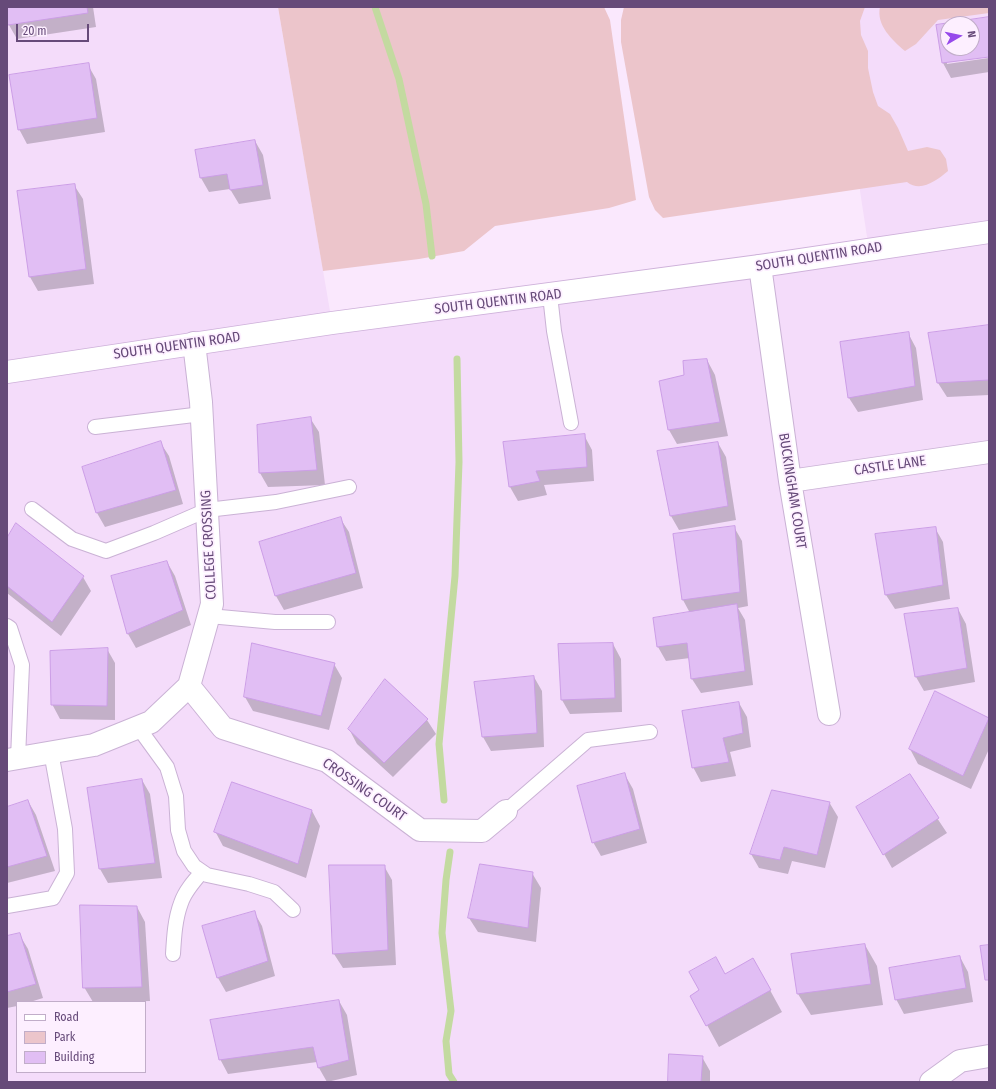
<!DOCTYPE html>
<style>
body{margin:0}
#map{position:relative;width:996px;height:1089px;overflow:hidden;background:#fae8fd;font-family:"Fira Sans Condensed",sans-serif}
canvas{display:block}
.frame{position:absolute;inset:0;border:8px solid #664a79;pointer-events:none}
.legend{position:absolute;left:16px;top:1001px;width:130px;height:72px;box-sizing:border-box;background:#fdefff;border:1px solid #c1adc9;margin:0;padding:5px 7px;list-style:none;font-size:12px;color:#664a79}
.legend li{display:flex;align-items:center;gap:8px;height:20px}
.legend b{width:20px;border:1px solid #c1adc9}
.north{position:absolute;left:940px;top:16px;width:40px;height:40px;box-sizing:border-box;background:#fdefff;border:1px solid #c1adc9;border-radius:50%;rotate:81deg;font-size:11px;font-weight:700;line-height:16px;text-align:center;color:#664a79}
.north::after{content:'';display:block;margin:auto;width:14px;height:18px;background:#9649eb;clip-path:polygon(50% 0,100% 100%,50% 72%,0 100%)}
.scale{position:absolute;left:16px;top:24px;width:73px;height:18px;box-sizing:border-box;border:2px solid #664a79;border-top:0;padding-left:5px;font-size:12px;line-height:14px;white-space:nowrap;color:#664a79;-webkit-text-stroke:3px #fdefff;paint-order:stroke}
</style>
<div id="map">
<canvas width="996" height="1089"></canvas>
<div class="frame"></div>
<ul class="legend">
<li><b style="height:5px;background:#fff"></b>Road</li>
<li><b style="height:11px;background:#ecc5cb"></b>Park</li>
<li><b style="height:11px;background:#e1bef4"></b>Building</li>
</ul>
<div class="north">N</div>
<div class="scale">20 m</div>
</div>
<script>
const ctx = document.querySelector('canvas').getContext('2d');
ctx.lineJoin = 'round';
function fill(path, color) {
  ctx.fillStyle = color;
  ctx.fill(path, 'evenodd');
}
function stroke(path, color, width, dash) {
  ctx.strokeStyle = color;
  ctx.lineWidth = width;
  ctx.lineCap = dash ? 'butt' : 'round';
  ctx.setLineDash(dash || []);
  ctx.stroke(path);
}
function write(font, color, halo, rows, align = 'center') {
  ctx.font = font + ' "Fira Sans Condensed",sans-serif';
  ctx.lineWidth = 3.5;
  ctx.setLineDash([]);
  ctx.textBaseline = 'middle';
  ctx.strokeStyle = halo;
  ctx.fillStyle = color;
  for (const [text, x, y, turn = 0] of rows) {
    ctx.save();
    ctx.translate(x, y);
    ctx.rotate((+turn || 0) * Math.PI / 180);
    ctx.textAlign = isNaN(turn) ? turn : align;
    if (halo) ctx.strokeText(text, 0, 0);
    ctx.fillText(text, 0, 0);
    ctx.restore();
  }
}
const residential = new Path2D(`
 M 7,7 L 278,7 L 332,323 L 869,250 L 832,7 L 989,7 L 989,1082 L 7,1082 ZM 948,24 L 972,24 L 972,48 L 948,48 ZM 17,1002 L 145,1002 L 145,1072 L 17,1072 Z`);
const green = new Path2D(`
 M 278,7 L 604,7 L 610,20 L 636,200 L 609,208 L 495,226 L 464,251 L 419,259 L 323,271 Z
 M 624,7 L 865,7 L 860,21 L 861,35 L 868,51 L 868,68 L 873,92 L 878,106 L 890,114 L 898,128 L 908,151 L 927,147 L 940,150 L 946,159 L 948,171 C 937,180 921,193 907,182 L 663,218 L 655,210 L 649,197 L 621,42 L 621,20 Z
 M 880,7 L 989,7 L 989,13 L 938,20 L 916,44 L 905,51 C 892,40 876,25 880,7 Z`);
const shadow = new Path2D(`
 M 7,7 L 93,7 L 96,27 L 17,39 L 9,25 Z
 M 989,18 L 989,56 L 947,62 L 947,64 L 989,58 L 989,72 L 951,78 L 943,63 L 937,26 L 948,25 L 948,48 L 972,48 L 972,24 L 952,24 Z
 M 88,65 L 96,79 L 105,132 L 27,144 L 19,129 Z
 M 255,141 L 263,155 L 271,199 L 239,204 L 230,189 L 209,192 L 201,178 L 196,151 Z
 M 74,185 L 83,199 L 94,284 L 38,291 L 30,277 Z
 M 989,326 L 989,395 L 947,397 L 938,383 L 930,334 Z
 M 908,333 L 916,348 L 923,400 L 858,412 L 849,398 L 841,342 Z
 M 707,360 L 715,375 L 728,436 L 677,444 L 669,430 L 660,382 L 685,375 Z
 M 310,418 L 319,432 L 325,485 L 268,487 L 260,473 L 258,426 Z
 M 584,435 L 592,450 L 594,481 L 544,485 L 547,495 L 518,501 L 510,487 Z
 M 160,442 L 169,456 L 183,504 L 105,527 L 97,513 L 83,468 Z
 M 718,443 L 726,457 L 736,520 L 679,530 L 671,516 L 658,452 Z
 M 340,518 L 349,532 L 363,588 L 284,610 L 276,596 L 260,542 Z
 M 734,527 L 742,541 L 748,606 L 738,608 L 745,620 L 753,685 L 701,693 L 692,679 L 690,658 L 666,661 L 658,647 L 690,613 L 683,600 L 674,535 Z
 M 935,528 L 943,542 L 950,599 L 895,609 L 886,595 L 876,535 Z
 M 7,540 L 83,577 L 91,591 L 61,636 L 7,593 Z
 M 167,562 L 175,576 L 191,625 L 136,648 L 128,634 Z
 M 958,609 L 966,624 L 975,682 L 924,691 L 916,677 Z
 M 613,644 L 621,659 L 622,712 L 570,714 L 562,700 Z
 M 107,649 L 115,663 L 115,720 L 60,719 L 52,704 Z
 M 334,664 L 342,678 L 329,730 L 253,711 L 245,697 Z
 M 534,677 L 542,691 L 544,747 L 491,751 L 483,737 Z
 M 385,681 L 427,720 L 436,734 L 393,777 L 357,744 L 349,729 Z
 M 739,703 L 747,717 L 751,747 L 730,752 L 736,776 L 701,782 L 693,767 Z
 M 988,718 L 989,749 L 971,789 L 918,764 L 910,749 Z
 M 625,775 L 633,789 L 647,843 L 601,856 L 593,842 Z
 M 909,776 L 947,833 L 892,868 L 858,808 Z
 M 142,780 L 150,794 L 162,878 L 108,883 L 100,869 Z
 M 28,801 L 36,815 L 55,871 L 7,883 L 7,808 Z
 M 829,802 L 838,817 L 825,868 L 792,861 L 788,874 L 759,868 L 751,854 Z
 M 312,811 L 320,826 L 306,878 L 223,846 L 215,831 Z
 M 330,866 L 384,866 L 392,880 L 396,965 L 343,968 L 334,954 Z
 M 532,873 L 541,888 L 536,942 L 478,932 L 469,918 Z
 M 137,907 L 145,922 L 150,1001 L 93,1002 L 84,987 Z
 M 254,912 L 262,926 L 275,976 L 226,992 L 218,978 L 203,926 Z
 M 19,934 L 28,949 L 43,998 L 30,1002 L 17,1002 L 17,1006 L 7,1008 L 7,937 Z
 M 865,945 L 877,966 L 883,1005 L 811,1015 L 798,994 Z
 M 960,957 L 968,972 L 973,1002 L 904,1014 L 896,999 Z
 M 725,975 L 765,981 L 782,1012 L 719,1047 L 707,1025 Z
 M 339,1001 L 347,1015 L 357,1075 L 327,1082 L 319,1068 L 317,1062 L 228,1074 L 220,1059 Z
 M 702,1057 L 710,1071 L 710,1082 L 669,1082 Z`);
const stream = new Path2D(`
 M 375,7 L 399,79 L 426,204 L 432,256
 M 444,800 L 439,744 L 455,576 L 459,462 L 457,359
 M 450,852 L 446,880 L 442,933 L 451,1011 L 446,1041 L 449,1074 L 454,1082`);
const building = new Path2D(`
 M 7,7 L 87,7 L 88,13 L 8,25 Z
 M 989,17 L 989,57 L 942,63 L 936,25 ZM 948,24 L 972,24 L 972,48 L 948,48 Z
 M 89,63 L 97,118 L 18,130 L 9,75 Z
 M 255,140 L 263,185 L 230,190 L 227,174 L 200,178 L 195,150 Z
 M 75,184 L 86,269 L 29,277 L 17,191 Z
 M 989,325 L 989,380 L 937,383 L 928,333 Z
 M 909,332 L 915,386 L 848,398 L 840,342 Z
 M 707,359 L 720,422 L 668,430 L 659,381 L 684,375 L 683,361 Z
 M 311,417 L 317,470 L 259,473 L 257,425 Z
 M 585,434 L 587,467 L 536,471 L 540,481 L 509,487 L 503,442 Z
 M 161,441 L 176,490 L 96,513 L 82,467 Z
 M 718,442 L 728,506 L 670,516 L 657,451 Z
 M 341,517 L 356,573 L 275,596 L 259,542 Z
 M 16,523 L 84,576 L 52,622 L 7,586 L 7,538 Z
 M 735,526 L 740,592 L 682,600 L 673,534 Z
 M 936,527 L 943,585 L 885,595 L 875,534 Z
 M 167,561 L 183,610 L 127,634 L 111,576 Z
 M 737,604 L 745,671 L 691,679 L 687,643 L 657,647 L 653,618 Z
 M 958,608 L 967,668 L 915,677 L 904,614 Z
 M 252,643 L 335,663 L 321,716 L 244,697 Z
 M 613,643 L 615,698 L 561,700 L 558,644 Z
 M 108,648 L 107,706 L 51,705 L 50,651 Z
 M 534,676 L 537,733 L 482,737 L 474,682 Z
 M 385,679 L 428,719 L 384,763 L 348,729 Z
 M 935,691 L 989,718 L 963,776 L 909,749 Z
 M 739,702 L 743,733 L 723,738 L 729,762 L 692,768 L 682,711 Z
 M 625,773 L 640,829 L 592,843 L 577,786 Z
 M 910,774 L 939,818 L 883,855 L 856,807 Z
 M 142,779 L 155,863 L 99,869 L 87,788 Z
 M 232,782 L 312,810 L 298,864 L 214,832 Z
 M 772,790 L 830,802 L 817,855 L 784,847 L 780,860 L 750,854 Z
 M 28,800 L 47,856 L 7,867 L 7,807 Z
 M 480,864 L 533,872 L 528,928 L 468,918 Z
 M 329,865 L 385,865 L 388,950 L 333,954 Z
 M 80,905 L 137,906 L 142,987 L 83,988 Z
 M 255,911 L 268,961 L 217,978 L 202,926 Z
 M 20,933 L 36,984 L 7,992 L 7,936 Z
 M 865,944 L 871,984 L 797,994 L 791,954 Z
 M 989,945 L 989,980 L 985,980 L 980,946 Z
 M 960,956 L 966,988 L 895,1000 L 889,968 Z
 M 716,957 L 725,974 L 753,958 L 771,990 L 706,1026 L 690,996 L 699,990 L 689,972 Z
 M 339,1000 L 349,1060 L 318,1068 L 313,1047 L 219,1060 L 210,1020 Z
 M 669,1054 L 703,1056 L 701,1082 L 668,1082 Z`);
const lane = new Path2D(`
 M 550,295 L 554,331 L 571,423
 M 95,427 L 202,414
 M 32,509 L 72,539 L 106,551 L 154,533 L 207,510 L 276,502 L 349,487
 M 209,616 L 275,622 L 328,622
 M 7,626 L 10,628 L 22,665 L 18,758
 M 138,727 L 167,767 L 176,796 L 178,830 L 184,851 L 194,866 L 207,875 L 249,884 L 274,892 L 293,910
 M 506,811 L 588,740 L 650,732
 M 7,906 L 53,898 L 67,873 L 65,829 L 51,752
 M 173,954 C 174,937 175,919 181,903 C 185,891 194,881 202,872`);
const street = new Path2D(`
 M 760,266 L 790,481 L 829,714
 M 790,481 L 989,452
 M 189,686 L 223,728 L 327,761 L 420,830 L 482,831 L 506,811
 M 7,760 L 94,745 L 151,722 L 189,686 L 212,604 L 201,402 L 194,343
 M 931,1082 L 960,1061 L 989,1056`);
const secondary = new Path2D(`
 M 7,372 L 332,323 L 760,266 L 989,232`);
const streetNames = [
 ["SOUTH QUENTIN ROAD",819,257,-9],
 ["SOUTH QUENTIN ROAD",498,302,-7],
 ["SOUTH QUENTIN ROAD",177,346,-8],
 ["CASTLE LANE",890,466,-8],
 ["BUCKINGHAM COURT",792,491,81],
 ["COLLEGE CROSSING",209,545,-93],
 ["CROSSING COURT",364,790,35]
];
fill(residential, '#f4dcfa');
fill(green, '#ecc5cb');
fill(shadow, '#0003');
stroke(stream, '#c3daa0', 7);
fill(building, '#e1bef4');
stroke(building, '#cc9ee7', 1);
stroke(lane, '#cab2d5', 16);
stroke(street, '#cab2d5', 24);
stroke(secondary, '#ceb1da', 24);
stroke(lane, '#fff', 14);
stroke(street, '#fff', 22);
stroke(secondary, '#fff', 22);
write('14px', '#664a79', '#fdefff', streetNames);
</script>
